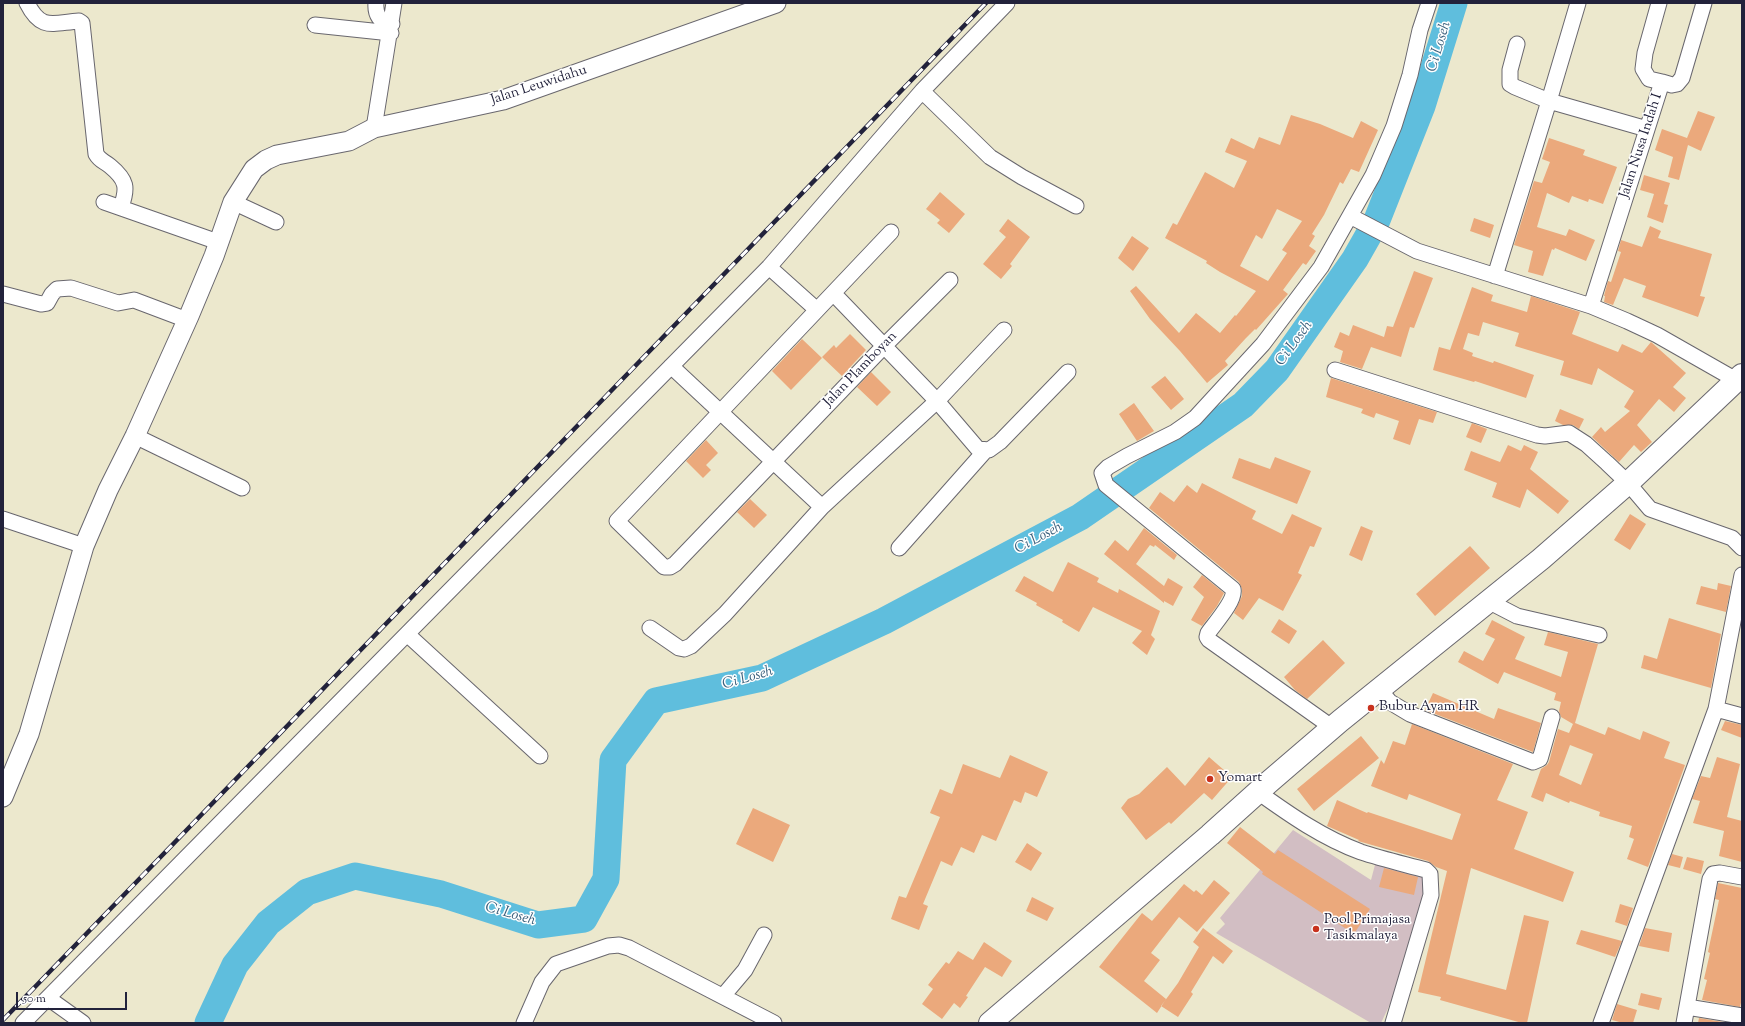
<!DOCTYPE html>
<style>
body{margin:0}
#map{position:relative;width:1745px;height:1026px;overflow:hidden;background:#ece8cd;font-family:"Sorts Mill Goudy",serif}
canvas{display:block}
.frame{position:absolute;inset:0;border:4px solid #22223b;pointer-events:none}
.scale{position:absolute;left:16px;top:992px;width:111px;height:18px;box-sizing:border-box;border:2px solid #22223b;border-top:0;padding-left:5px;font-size:12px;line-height:14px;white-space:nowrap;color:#22223b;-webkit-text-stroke:3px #fff;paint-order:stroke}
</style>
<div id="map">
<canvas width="1745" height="1026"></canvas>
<div class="frame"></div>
<div class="scale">50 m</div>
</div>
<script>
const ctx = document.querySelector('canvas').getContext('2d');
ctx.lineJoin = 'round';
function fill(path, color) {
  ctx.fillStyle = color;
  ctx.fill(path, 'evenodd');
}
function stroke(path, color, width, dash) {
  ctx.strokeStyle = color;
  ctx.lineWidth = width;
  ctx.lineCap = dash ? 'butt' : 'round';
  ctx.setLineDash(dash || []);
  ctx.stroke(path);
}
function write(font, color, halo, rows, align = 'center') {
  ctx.font = font + ' "Sorts Mill Goudy",serif';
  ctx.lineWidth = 3;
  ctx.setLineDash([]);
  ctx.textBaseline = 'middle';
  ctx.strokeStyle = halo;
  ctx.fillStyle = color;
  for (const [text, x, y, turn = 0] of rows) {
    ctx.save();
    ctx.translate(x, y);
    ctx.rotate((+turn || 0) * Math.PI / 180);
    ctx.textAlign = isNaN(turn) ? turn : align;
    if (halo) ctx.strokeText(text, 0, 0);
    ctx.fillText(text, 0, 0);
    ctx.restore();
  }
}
const industrial = new Path2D(`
 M 1293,830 L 1371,880 L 1376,861 L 1422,874 L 1425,880 L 1423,894 L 1391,1002 L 1381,1023 L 1371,1023 L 1216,933 L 1225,924 L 1220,918 Z`);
const river = new Path2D(`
 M 1375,225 L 1422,106 L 1454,3
 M 208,1023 L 235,965 L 268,923 L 307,892 L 355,876 L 441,894 L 538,925 L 584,919 L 606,879 L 613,760 L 656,701 L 762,678 L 884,621 L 1080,517 L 1243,405 L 1277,370 L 1355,259 L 1372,229`);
const building = new Path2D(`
 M 1698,111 L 1715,117 L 1701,151 L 1688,145 L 1679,180 L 1668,177 L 1673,157 L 1655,150 L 1662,129 L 1687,138 Z
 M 1291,115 L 1320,124 L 1353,138 L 1361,121 L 1378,130 L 1359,172 L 1351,169 L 1343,184 L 1340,182 L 1324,215 L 1312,234 L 1315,236 L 1309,246 L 1316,251 L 1306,265 L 1303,263 L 1283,290 L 1288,294 L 1256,330 L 1255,329 L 1246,338 L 1225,361 L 1228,365 L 1207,383 L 1180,351 L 1150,319 L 1130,291 L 1136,286 L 1179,333 L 1196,313 L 1220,333 L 1235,315 L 1236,316 L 1256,291 L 1220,272 L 1206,263 L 1207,261 L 1165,238 L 1173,223 L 1177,225 L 1205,172 L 1234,188 L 1247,161 L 1225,152 L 1231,138 L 1254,149 L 1259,137 L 1280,145 ZM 1277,209 L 1302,221 L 1282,250 L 1287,253 L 1268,281 L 1240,266 L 1256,235 L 1262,239 Z
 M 1549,138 L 1585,150 L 1583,155 L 1617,167 L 1603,204 L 1589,199 L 1588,202 L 1572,196 L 1569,203 L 1547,193 L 1537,227 L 1566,236 L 1569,229 L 1595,240 L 1586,261 L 1555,248 L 1554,250 L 1552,249 L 1543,276 L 1528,272 L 1533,251 L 1514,245 L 1534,181 L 1542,183 L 1550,162 L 1542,159 Z
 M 1644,175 L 1670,183 L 1664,204 L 1668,205 L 1663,223 L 1647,217 L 1654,194 L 1640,190 Z
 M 940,192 L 965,214 L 949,233 L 937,223 L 940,220 L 926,209 Z
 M 1474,218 L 1494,225 L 1490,238 L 1470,231 Z
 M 1008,219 L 1030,237 L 1010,264 L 1012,266 L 1001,279 L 983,264 L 1006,237 L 999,231 Z
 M 1650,226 L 1661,231 L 1658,238 L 1712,254 L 1700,296 L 1705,297 L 1698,317 L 1642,297 L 1646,286 L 1624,278 L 1613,305 L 1604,302 L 1605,296 L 1604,296 L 1608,281 L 1611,282 L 1621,252 L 1618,251 L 1621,240 L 1642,247 Z
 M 1132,236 L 1149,248 L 1133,271 L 1118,258 Z
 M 1414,271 L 1433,278 L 1414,328 L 1410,327 L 1401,357 L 1371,347 L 1362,369 L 1340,362 L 1343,351 L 1334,347 L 1340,332 L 1349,336 L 1353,325 L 1384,337 L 1387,326 L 1393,327 Z
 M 1472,287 L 1493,295 L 1491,301 L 1527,312 L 1531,296 L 1580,312 L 1572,334 L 1618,352 L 1622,344 L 1642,353 L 1651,342 L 1686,373 L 1673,387 L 1686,398 L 1674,412 L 1659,399 L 1637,425 L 1652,442 L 1641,452 L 1634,445 L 1619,462 L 1592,437 L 1601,427 L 1605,432 L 1630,411 L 1624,407 L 1634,391 L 1598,368 L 1592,385 L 1560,375 L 1564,361 L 1515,346 L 1519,333 L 1483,322 L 1479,336 L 1468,333 L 1463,349 L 1473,353 L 1472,356 L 1493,363 L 1494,361 L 1534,375 L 1526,398 L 1475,381 L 1474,382 L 1433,370 L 1439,347 L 1450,350 Z
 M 850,334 L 866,350 L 842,376 L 822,357 L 834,345 L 836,348 Z
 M 802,339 L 822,358 L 791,390 L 772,371 Z
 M 871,372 L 891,392 L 877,406 L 857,387 Z
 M 1165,376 L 1184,399 L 1171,410 L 1151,387 Z
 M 1331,378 L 1437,412 L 1433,423 L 1419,419 L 1410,445 L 1393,439 L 1399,421 L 1376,413 L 1374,418 L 1361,413 L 1363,409 L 1326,397 Z
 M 1134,403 L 1154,431 L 1137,441 L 1119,414 Z
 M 1560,409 L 1584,419 L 1579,429 L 1573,425 L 1563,425 L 1555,421 Z
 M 1472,423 L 1487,429 L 1481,443 L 1466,437 Z
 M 706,440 L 718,453 L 706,465 L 711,470 L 703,478 L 686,461 Z
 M 1508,445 L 1521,451 L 1524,445 L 1538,452 L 1530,469 L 1569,501 L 1558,514 L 1527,489 L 1520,508 L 1492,497 L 1497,483 L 1464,470 L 1471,451 L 1500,462 Z
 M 1275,457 L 1311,471 L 1297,504 L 1232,478 L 1239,458 L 1270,469 Z
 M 1202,483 L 1256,511 L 1252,519 L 1282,534 L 1292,514 L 1322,528 L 1314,547 L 1310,546 L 1298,573 L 1302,575 L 1283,611 L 1259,598 L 1243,620 L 1234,613 L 1242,596 L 1242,589 L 1239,582 L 1149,508 L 1160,492 L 1174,502 L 1187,485 L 1197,493 Z
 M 750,499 L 767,515 L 754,528 L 737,512 Z
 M 1630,514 L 1646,524 L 1630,550 L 1614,540 Z
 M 1361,526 L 1373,531 L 1362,561 L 1349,555 Z
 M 1144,528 L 1177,555 L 1174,560 L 1155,545 L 1154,547 L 1150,545 L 1136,564 L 1164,586 L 1168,578 L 1183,587 L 1173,606 L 1164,601 L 1164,603 L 1104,554 L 1115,540 L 1128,551 Z
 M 1470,546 L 1490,568 L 1435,616 L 1416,594 Z
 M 1068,562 L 1099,578 L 1097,582 L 1118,593 L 1119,589 L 1160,611 L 1151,635 L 1150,634 L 1155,639 L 1147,655 L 1132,643 L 1142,631 L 1093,607 L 1079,632 L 1062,622 L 1063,620 L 1036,605 L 1037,603 L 1015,591 L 1024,576 L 1053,592 Z
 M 1202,575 L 1224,593 L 1217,606 L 1202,626 L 1191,620 L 1204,597 L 1193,587 Z
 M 1718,583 L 1731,586 L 1726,612 L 1696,604 L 1701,586 L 1717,590 Z
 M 1669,618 L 1721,634 L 1711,688 L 1641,668 L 1644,655 L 1657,659 Z
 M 1279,619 L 1297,631 L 1289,644 L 1271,632 Z
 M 1492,620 L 1525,637 L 1515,659 L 1561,677 L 1568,652 L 1544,645 L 1548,632 L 1598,644 L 1575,723 L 1605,735 L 1608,727 L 1640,740 L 1643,731 L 1670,742 L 1664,758 L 1685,765 L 1648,867 L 1627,859 L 1634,839 L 1629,837 L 1632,826 L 1599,816 L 1600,812 L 1570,801 L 1569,803 L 1546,793 L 1543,802 L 1531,797 L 1541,769 L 1547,765 L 1549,762 L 1558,729 L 1569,733 L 1573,724 L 1561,717 L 1559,711 L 1561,702 L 1554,700 L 1556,693 L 1504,672 L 1498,684 L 1458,662 L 1464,651 L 1483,661 L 1495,639 L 1485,634 ZM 1570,745 L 1593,754 L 1581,785 L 1559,775 Z
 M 1323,640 L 1345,663 L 1307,699 L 1295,690 L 1284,677 Z
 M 1433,693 L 1494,719 L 1498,708 L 1541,723 L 1533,752 L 1425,710 Z
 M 1725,721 L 1742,725 L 1742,738 L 1721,730 Z
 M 1412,724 L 1513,764 L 1497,800 L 1528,812 L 1514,849 L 1574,872 L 1563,902 L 1471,868 L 1446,974 L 1506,990 L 1524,915 L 1549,921 L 1527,1023 L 1522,1023 L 1440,1000 L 1441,997 L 1418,992 L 1447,871 L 1436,867 L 1428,861 L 1358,841 L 1359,840 L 1327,826 L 1337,800 L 1367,813 L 1368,812 L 1452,840 L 1461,814 L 1409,794 L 1407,800 L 1371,786 L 1381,760 L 1384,764 L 1393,741 L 1405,745 Z
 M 1361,736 L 1379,758 L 1314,811 L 1297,789 Z
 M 1010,755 L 1048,772 L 1037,797 L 1025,792 L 1021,803 L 1014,800 L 996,841 L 982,835 L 974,853 L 961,847 L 952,866 L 941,861 L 923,904 L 928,906 L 919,930 L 891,919 L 899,896 L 906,898 L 940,817 L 930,813 L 940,789 L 952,794 L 963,764 L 1000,778 Z
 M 1209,757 L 1232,777 L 1212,800 L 1204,793 L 1171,824 L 1169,822 L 1146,840 L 1121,808 L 1128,799 L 1139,794 L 1167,767 L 1185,786 Z
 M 1717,757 L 1740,764 L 1727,817 L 1742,821 L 1742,862 L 1719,856 L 1724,831 L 1693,823 L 1700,801 L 1692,799 L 1701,776 L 1710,778 Z
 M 753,808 L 790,825 L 773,862 L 736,844 Z
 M 1240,827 L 1275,854 L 1278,850 L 1370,909 L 1354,934 L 1262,874 L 1263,872 L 1227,843 Z
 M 1027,843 L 1042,853 L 1031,871 L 1015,862 Z
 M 1672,854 L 1683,857 L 1680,868 L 1668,865 Z
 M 1687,857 L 1704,861 L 1701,874 L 1683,869 Z
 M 1384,868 L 1418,877 L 1414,895 L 1379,887 Z
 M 1214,880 L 1230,893 L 1197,932 L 1179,917 L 1151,953 L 1160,960 L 1144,981 L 1166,999 L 1157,1013 L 1099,967 L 1142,913 L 1152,921 L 1184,884 L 1194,892 L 1196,890 L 1202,895 Z
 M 1718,883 L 1742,888 L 1742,998 L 1740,1007 L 1702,1000 L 1707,980 L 1704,979 L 1710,953 L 1708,952 L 1719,900 L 1715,899 Z
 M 1032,897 L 1054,908 L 1047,921 L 1026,911 Z
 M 1620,904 L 1633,908 L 1627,926 L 1615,922 Z
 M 1203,928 L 1233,951 L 1223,964 L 1213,956 L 1191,992 L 1193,994 L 1178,1017 L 1161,1006 L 1178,983 L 1199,947 L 1193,942 Z
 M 1645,928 L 1672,933 L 1669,952 L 1639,946 Z
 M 1581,930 L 1622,941 L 1615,957 L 1576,944 Z
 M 984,942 L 1012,961 L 1002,977 L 985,967 L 966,996 L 968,997 L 960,1008 L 954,1003 L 942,1019 L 922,1004 L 933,989 L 928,985 L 946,962 L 949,964 L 958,951 L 973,960 Z
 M 1641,993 L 1662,998 L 1659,1010 L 1638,1005 Z
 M 1617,1004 L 1637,1010 L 1633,1023 L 1623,1023 L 1612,1020 Z
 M 1699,1018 L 1729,1023 L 1698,1023 Z`);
const minor = new Path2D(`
 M 27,3 C 41,31 52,23 79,21 L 82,23 L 96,154 C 100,161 104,161 110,166 C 127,180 128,188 121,207
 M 376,3 C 375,14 380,24 392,24
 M 1578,3 L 1549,101 L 1647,129
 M 1659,3 L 1645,53 L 1643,69 L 1649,79 L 1662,82
 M 315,25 L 391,33
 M 922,91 L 1007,3
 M 374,128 L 394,3
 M 104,202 L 218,242
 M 233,202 L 276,222
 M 1350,216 L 1417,251 L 1591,306 L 1627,321 L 1657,335 L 1736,380
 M 769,267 L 817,310 L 891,232
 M 1495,276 L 1549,101 L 1515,87 L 1510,84 L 1510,70 L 1517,44
 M 3,294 L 41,304 L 47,303 L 52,294 L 57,289 L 71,288 L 118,303 L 134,300 L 187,320
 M 834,294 L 937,401 L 1004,330
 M 1591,306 L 1662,82 L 1672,85 L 1677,84 L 1682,78 L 1704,3
 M 817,310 L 617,521 L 664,567 L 670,567 L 675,564 L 885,345 L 950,280
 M 671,366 L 822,507
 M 1335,370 L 1537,435 L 1545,436 L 1569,433 L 1586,444 L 1607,463 L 1628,483 L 1650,509 L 1732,538 L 1742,548
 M 135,436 L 242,488
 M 3,519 L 84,546
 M 899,548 L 985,451
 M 1488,601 L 1517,616 L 1599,635
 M 650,628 L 679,648 L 684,649 L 691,646 L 725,614 L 822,507 L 937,401 L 978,449 L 989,450 L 1000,442 L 1068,372
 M 407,634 L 540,756
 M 1379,689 L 1390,702 L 1410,714 L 1533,762 L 1540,759 L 1552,717
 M 1716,709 L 1742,716
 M 1333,728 L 1209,640 L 1207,637 L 1208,633 C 1215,623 1236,600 1233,589 L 1106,485 L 1102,473 L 1108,467 L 1127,456 L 1175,432 L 1195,418 L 1263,344 L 1321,267 L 1373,175 L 1394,126 L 1410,75 L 1420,30 L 1429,3
 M 1258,792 C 1290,815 1323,838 1361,852 C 1382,859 1404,864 1426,870 L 1430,874 L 1431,895 L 1393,1023
 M 723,996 L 745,970 L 764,935
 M 48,998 L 83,1023
 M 1687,1007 L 1742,1016
 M 23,1023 L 769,267 L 922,91 L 990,157 L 1022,177 L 1076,206
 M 524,1023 L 542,982 L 556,964 L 608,946 L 619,945 L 629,948 L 774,1023
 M 1601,1023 L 1716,709 L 1742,575
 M 1684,1023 L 1710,879 L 1713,874 L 1720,873 L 1742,877`);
const tertiary = new Path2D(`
 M 3,797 L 29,734 L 84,546 L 108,490 L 135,436 L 189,316 L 214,256 L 233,202 L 254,169 L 266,160 L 277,155 L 349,141 L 374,128 L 503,100 L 776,3`);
const trunk = new Path2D(`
 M 990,1023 L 1210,835 L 1269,782 L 1340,721 L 1541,559 L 1628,483 L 1742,375`);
const rail = new Path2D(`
 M 3,1020 L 986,3`);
const markers = [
 [1371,708,4,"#c8321e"],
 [1210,779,4,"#c8321e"],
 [1316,929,4,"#c8321e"]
];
const streetNames = [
 ["Jalan Leuwidahu",539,86,-18],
 ["Jalan Nusa Indah I",1642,146,-72],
 ["Jalan Plamboyan",861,370,-46]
];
const poiNames = [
 ["Bubur Ayam HR",1379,708],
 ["Yomart",1218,779],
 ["Pool Primajasa",1324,921],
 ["Tasikmalaya",1324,937]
];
const waterNames = [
 ["Ci Loseh",1440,47,-73],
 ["Ci Loseh",1295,344,-54],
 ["Ci Loseh",1039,539,-28],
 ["Ci Loseh",748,679,-16],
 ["Ci Loseh",510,915,16]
];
fill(industrial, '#d2bec3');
stroke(river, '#5fbedd', 27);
fill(building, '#eba97c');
stroke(minor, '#69676e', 17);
stroke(tertiary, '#69676e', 21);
stroke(trunk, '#69676e', 24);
stroke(minor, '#fff', 15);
stroke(tertiary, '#fff', 19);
stroke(trunk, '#fff', 22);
stroke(rail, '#22223b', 4.5);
stroke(rail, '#fff', 3, [9]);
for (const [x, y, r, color] of markers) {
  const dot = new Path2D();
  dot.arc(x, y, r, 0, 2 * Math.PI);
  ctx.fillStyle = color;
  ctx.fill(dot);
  stroke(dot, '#fff', 1.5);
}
write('14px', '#22223b', '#fff', streetNames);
write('14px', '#22223b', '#fff', poiNames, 'left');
write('italic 15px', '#3a607c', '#fff', waterNames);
</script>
